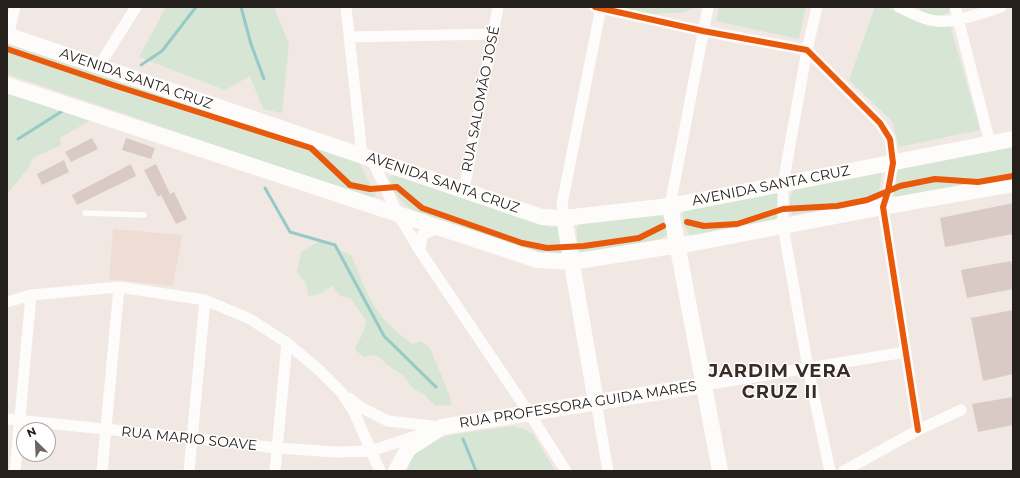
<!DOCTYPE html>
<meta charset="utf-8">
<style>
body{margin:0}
#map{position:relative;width:1020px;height:478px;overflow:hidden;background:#f1e8e4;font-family:Montserrat,sans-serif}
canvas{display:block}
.frame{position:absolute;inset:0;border:8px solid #26201d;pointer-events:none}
.north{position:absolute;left:16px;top:422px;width:40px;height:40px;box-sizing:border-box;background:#fff;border:1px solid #a8a6a5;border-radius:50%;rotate:336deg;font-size:11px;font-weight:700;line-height:16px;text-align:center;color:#26201d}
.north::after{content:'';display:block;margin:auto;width:14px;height:18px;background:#6d6663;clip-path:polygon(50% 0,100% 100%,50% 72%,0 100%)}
</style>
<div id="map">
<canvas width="1020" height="478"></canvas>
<div class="frame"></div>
<div class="north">N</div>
</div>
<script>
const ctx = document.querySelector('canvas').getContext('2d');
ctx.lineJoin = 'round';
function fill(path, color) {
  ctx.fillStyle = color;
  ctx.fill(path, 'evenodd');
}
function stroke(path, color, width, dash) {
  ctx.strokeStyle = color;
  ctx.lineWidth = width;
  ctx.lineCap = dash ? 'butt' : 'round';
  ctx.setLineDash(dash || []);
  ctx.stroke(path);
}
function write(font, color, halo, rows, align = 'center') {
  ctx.font = font + ' Montserrat,sans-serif';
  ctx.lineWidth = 3;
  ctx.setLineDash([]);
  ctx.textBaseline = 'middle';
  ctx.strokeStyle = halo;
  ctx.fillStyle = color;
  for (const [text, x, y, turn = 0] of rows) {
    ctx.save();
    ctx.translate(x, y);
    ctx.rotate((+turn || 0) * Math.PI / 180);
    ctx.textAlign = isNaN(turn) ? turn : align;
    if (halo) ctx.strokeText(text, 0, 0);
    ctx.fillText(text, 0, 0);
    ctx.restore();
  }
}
const built = new Path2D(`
 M 113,229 L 182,235 L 173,286 L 109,279 Z`);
const green = new Path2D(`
 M 166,7 L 274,7 L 289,44 L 282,113 L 263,109 L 250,76 L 225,90 L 139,57 Z
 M 621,7 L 696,7 L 685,12 L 646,15 Z
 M 719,7 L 806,7 L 799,39 L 716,21 Z
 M 875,7 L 886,7 L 928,26 L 950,25 L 980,130 L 899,147 L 892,121 L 849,80 Z
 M 921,7 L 950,7 L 949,12 C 939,18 931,15 920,12 Z
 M 7,42 L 359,162 L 376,195 L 373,199 L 7,74 Z
 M 7,94 L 53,107 L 91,120 L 60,138 L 61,145 L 33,158 L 29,167 L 7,194 Z
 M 1013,145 L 1013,180 L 895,199 L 894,193 L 897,170 L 902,166 Z
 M 876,170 L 882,174 L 878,199 L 873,202 L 793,215 C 787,204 790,195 796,185 Z
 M 395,174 L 550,227 L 559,226 L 564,248 L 561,255 L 545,255 L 412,210 C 400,202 392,192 390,177 Z
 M 775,190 L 779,195 L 780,204 L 777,218 L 772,222 L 693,237 C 684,231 683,223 683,212 L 689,205 Z
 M 662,214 L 667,223 L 668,235 L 660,239 L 581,254 C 578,245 576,236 577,227 L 585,222 Z
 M 319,241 L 351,255 C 360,274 366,297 380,314 C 389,326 400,335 412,344 L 421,341 L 430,348 L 449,394 L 452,405 L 435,406 L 424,394 L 413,389 L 405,377 L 386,364 L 381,358 L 373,355 L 364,357 L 355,350 C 359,338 365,333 366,320 L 350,298 L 340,296 L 332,286 L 320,294 L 308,296 L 306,283 L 297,273 L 301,252 Z
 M 513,426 L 527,430 L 533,434 L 555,471 L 407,471 C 415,438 448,435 476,431 C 488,430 500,428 513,426 Z`);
const stream = new Path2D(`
 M 241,7 L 251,44 L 264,79
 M 141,65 L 162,51 L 196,7
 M 18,139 L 64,110
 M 265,188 L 290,232 L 335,245 L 384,336 L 436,387
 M 463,439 L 476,471`);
const building = new Path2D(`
 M 92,138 L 98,149 L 71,162 L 65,152 Z
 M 126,138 L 155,148 L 151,159 L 122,150 Z
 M 64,160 L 69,172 L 42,185 L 37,174 Z
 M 131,164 L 136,176 L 77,205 L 72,195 Z
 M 156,164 L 170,194 L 174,192 L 187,219 L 176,224 L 161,195 L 158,197 L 144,170 Z
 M 1013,203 L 1013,234 L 945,247 L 940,218 Z
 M 1011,261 L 1013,271 L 1013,289 L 967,298 L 961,270 Z
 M 1013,310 L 1013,374 L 983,381 L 971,318 Z
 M 1013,397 L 1013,425 L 978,432 L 972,404 Z`);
const service = new Path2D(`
 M 85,213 L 144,215`);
const minor = new Path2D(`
 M 346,7 L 362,155
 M 595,7 L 703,31 L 807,50 L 880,123 L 890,139 L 893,163 L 888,191 L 883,207 L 918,430
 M 817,7 L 807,50 L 783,184 L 783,226 L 808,368 L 830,471
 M 899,7 C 911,13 924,20 937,21 C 952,24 985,12 1001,7
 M 955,7 L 990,143
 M 8,36 L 15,7
 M 349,37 L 493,34
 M 99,66 L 136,7
 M 371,158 L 398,214 L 420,251 L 529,413 L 566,471
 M 464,190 L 498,7
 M 670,206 L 708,7
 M 564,218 L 562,204 L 601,7
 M 420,251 L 422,235 L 438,228
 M 7,302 L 31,295 L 119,287 L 205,300 L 250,319 L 287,343 L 319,370 L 342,393 L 354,412 L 380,471
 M 704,385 L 906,352
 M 349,398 L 362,408 L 388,421 L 442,427
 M 596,402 L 608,471
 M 7,419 L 192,438 L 277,448 L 336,452 L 371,451 L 425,433
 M 15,471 L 31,295
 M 102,471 L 119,287
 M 189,471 L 205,300
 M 275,471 L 287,343
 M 844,471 L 918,430 L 961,410`);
const secondary = new Path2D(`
 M 7,35 L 542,217 L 564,218 L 670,206 L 1013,139
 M 7,85 L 537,260 L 572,262 L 666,247 L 678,246 L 883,207 L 1013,184
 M 670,206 L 720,471
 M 564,218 L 596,402
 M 396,471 L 408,449 L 442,427 L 704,385`);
const cycleway = new Path2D(`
 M 595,7 L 703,31 L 807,50 L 880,123 L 890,139 L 893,163 L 888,191 L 883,207 L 918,430
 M 7,49 L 113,85 L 311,148 L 350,185 L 370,189 L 397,187 L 422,208 L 522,243 L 547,248 L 584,246 L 639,238 L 663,226
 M 687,222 L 704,226 L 737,224 L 783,209 L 837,206 L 867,200 L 900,186 L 935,179 L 978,182 L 1013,176`);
const streetNames = [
 ["AVENIDA SANTA CRUZ",136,79,19],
 ["RUA SALOMÃO JOSÉ",481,99,-79],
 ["AVENIDA SANTA CRUZ",443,183,19],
 ["AVENIDA SANTA CRUZ",771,186,-11],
 ["RUA PROFESSORA GUIDA MARES",578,405,-9],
 ["RUA MARIO SOAVE",189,439,6]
];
const districtNames = [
 ["JARDIM VERA",780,372],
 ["CRUZ II",780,393]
];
fill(built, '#efddd5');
fill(green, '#d7e5d4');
stroke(stream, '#96c9c7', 3);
fill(building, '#dacac6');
stroke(service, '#fdfcfb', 5.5);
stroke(minor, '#fdfcfb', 11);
stroke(secondary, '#fdfcfb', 16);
stroke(cycleway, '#e8590c', 6);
write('14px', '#26201d', '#fff', streetNames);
ctx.letterSpacing = '1px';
write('bold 18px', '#392c26', '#fff', districtNames);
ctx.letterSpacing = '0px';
</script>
